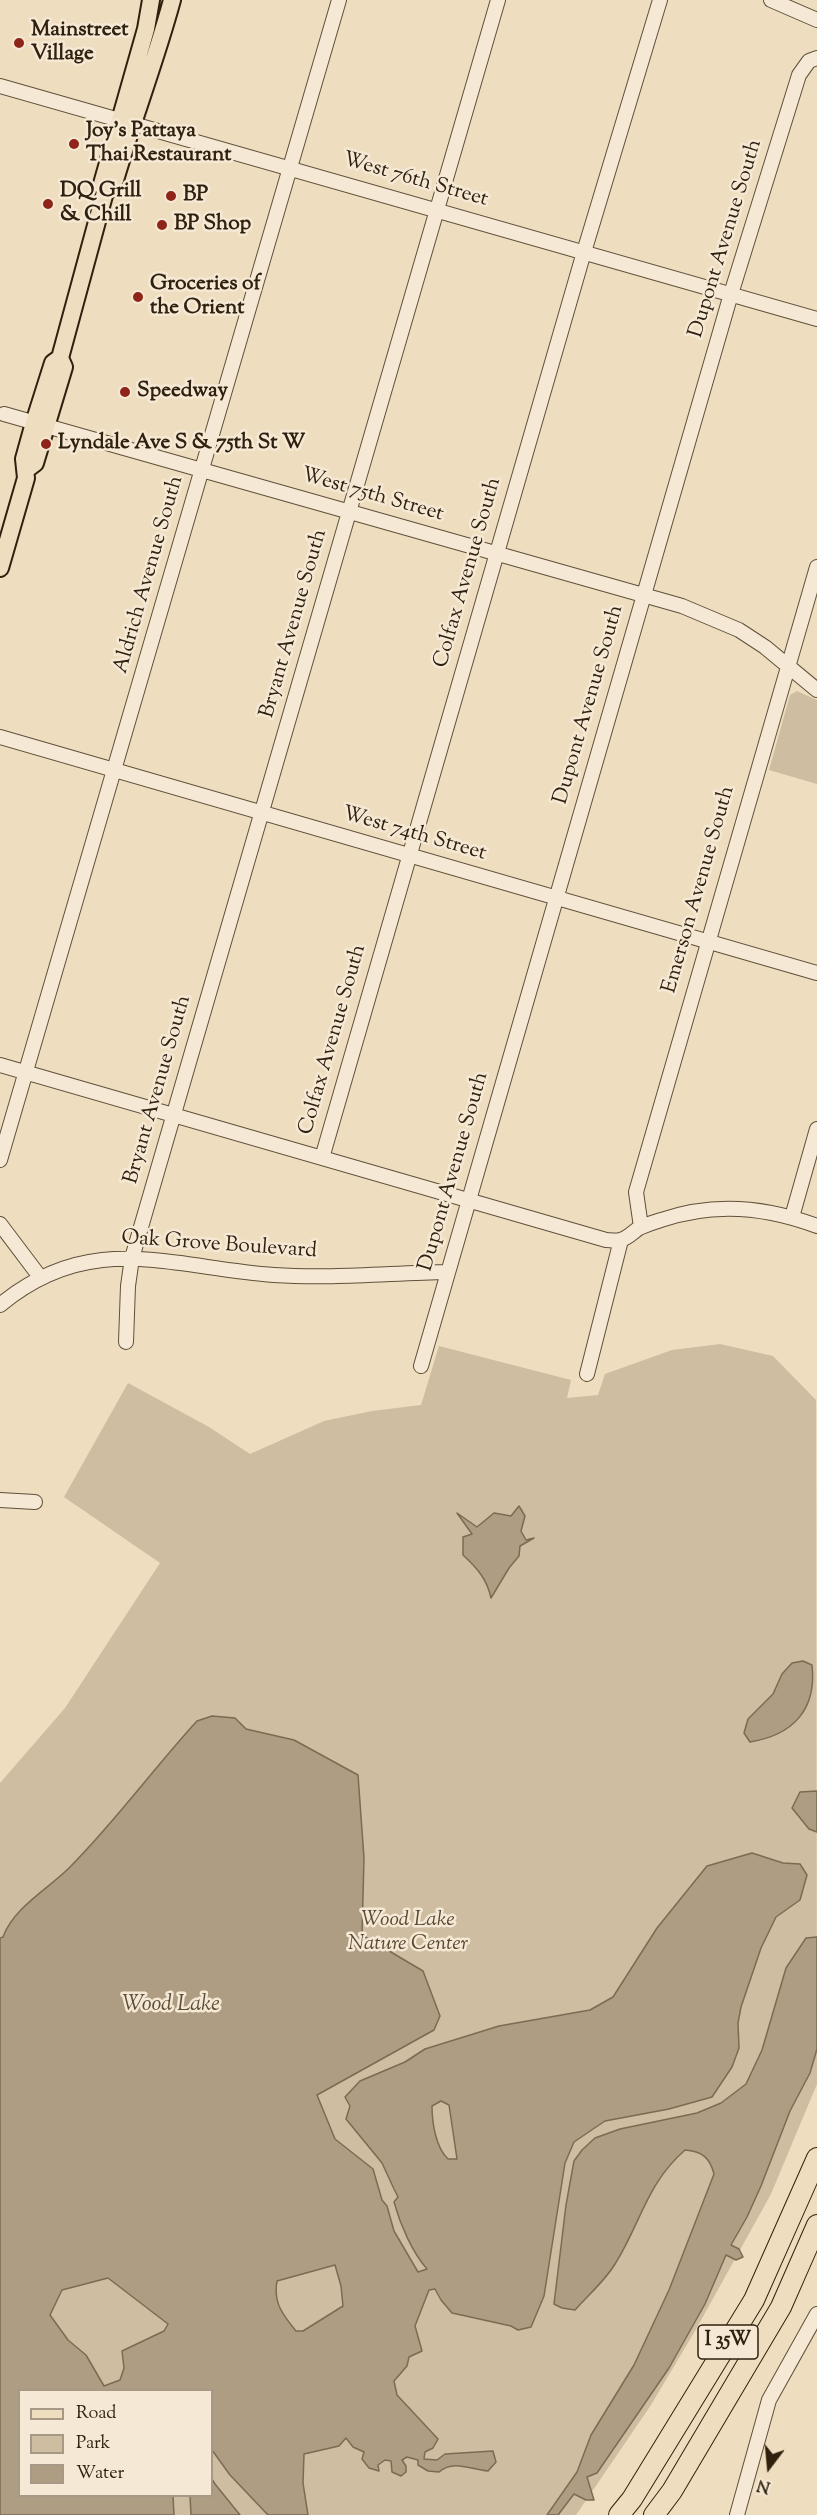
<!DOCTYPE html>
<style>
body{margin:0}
#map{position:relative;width:817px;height:2515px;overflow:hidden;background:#efddbf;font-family:"Sorts Mill Goudy",serif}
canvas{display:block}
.legend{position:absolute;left:18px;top:2389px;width:195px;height:108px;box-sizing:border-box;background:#f5e9d5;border:2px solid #a69985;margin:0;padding:8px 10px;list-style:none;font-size:18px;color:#2f210d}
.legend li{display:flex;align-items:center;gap:12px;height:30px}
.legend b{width:30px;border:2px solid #a69985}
.north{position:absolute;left:739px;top:2437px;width:60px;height:60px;-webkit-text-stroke:4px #f5e9d5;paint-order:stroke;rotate:196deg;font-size:16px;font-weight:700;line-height:24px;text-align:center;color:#2f210d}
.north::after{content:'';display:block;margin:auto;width:21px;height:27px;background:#2f210d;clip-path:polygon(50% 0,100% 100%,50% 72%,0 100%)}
</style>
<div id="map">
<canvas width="817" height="2515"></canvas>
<ul class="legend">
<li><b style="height:8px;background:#efddbf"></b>Road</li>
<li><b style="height:16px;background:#cebda1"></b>Park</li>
<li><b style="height:16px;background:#ae9d82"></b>Water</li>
</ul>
<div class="north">N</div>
</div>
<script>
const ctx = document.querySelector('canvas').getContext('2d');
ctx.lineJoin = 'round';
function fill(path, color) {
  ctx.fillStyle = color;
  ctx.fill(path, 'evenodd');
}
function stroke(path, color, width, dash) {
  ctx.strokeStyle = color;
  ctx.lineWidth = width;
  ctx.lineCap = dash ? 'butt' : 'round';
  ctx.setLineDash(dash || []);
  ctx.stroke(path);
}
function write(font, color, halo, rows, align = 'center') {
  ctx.font = font + ' "Sorts Mill Goudy",serif';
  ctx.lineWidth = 5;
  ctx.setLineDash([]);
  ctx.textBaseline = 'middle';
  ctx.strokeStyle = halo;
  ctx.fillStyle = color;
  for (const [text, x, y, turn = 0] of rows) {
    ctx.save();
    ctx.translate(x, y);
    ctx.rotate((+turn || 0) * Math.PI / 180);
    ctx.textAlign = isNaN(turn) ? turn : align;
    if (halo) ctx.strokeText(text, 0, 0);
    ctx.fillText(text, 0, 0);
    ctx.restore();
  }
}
const green = new Path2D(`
 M 797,691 L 817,700 L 817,784 L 769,770 L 790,695 Z
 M 720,1344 L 773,1356 L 816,1400 L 817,2084 L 771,2194 L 695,2331 L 651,2405 L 576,2515 L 0,2515 L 0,1783 L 65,1708 L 160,1563 L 64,1497 L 128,1383 L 209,1427 L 250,1454 L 324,1421 L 372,1411 L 421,1405 L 439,1346 L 571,1380 L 567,1398 L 598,1395 L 605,1374 L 672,1350 ZM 20,2390 L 212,2390 L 212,2496 L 20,2496 Z`);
const water = new Path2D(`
 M 519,1506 L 525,1516 L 521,1531 L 526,1540 L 534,1538 L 520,1546 L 519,1556 L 509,1568 L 491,1598 C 487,1579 477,1568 463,1555 L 463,1537 L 472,1534 L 457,1513 L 477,1527 L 494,1513 L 511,1516 Z
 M 803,1661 L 812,1665 C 817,1711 792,1735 750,1742 L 744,1733 L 748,1719 L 773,1694 L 782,1674 L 792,1663 Z
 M 212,1716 L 235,1718 L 246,1729 L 294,1740 L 358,1775 L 364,1858 L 362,1935 L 423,1971 L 440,2016 L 434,2030 L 317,2095 L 335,2139 L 373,2169 L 382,2200 L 387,2206 L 394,2231 L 418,2272 L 427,2269 C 412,2252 400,2224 394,2202 L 398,2197 L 394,2189 L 382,2163 L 346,2119 L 350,2106 L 345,2097 L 360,2081 L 405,2062 L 425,2049 L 499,2026 L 590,2010 L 613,1997 L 657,1928 L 707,1866 L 752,1853 L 783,1863 L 800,1864 L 807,1875 L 800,1900 L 776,1917 L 761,1948 L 741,2007 L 738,2023 L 739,2048 L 732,2067 L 712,2097 L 669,2109 L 605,2121 L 574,2142 L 565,2163 L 544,2296 L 531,2327 L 518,2330 L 511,2326 L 452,2313 L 441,2300 L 435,2289 L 429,2290 L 415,2326 L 422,2351 L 409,2357 L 407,2366 L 394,2381 L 397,2395 L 438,2439 L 433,2448 L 425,2452 L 424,2459 L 437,2460 L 445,2454 L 493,2451 L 496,2462 L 488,2471 C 471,2470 454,2459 439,2472 L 428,2471 L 418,2465 L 418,2460 L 407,2457 L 402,2460 L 406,2466 L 406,2472 L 401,2476 L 392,2472 L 391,2461 L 385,2460 L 378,2465 L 379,2471 L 369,2468 L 362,2459 L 364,2452 L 353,2447 L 346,2438 L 339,2446 L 304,2454 L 303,2483 L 308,2515 L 268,2515 L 230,2475 L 212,2450 L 212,2390 L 20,2390 L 20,2496 L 173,2496 L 174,2515 L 0,2515 L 0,1938 L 3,1937 C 13,1908 48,1889 69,1868 C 115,1822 153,1769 197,1721 ZM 441,2101 L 449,2105 L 457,2159 L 448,2159 C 436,2148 432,2123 432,2106 ZM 335,2265 L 341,2286 L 343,2306 L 303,2331 L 296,2331 C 283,2315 273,2303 277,2281 ZM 108,2278 L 168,2324 L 164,2331 L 122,2351 L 124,2368 L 120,2380 L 104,2386 L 86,2355 L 68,2340 L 50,2315 L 62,2290 Z
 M 817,1791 L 817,1832 L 809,1829 L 792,1808 L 800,1792 Z
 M 817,1937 L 817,2049 L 810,2073 L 790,2111 L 761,2186 L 747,2217 L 731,2245 L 739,2249 L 743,2257 L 736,2260 L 726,2255 L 705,2304 L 669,2368 L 597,2473 L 587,2477 L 594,2500 L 586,2500 L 574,2494 L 558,2515 L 547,2515 L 577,2472 L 591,2435 L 634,2365 L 669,2290 L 714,2174 C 710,2158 702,2151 685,2150 C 646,2184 641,2223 615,2264 C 605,2281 588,2295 575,2310 L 562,2308 L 554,2304 L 566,2205 L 574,2161 L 582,2150 L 595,2138 L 620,2129 L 697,2113 L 721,2103 L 746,2084 L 762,2050 L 786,1968 L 806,1938 Z
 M 212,2479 L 215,2484 L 240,2515 L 191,2515 L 190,2496 L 212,2496 Z`);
const minor = new Path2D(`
 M 771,0 L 817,20
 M 0,86 L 817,319
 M 4,414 L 682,606 L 739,630 L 765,647 L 817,690
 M 0,737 L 817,973
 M 0,1065 L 606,1240 C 610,1240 615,1241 620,1240 C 627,1239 633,1232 639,1228 C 646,1225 654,1222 661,1220 C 713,1202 767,1207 817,1226
 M 322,1158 L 584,252 L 660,0
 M 0,1160 L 339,0
 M 792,1217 L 817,1129
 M 0,1224 L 40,1277
 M 641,1227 L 636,1192 L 817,567
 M 0,1305 C 91,1230 169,1267 274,1275 C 332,1279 390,1273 447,1272
 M 126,1342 L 128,1286 L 132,1258 L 498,0
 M 421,1366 L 731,294 L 799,75 L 809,61 L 817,58
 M 587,1374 L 621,1240
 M 0,1500 L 35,1502
 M 737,2515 L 769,2400 L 817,2314`);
const major = new Path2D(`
 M 105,192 L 113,187 C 131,124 155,63 172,0
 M 27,469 L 35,463 L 64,367 L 60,358
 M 0,568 L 26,478 L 24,459 L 34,423 L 53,363 L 60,358 L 105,192 L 102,184 L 146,29 L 151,0`);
const highway = new Path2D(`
 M 619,2515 L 632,2499 L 754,2300 L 817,2158
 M 654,2515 L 672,2491 L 781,2307 L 817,2225`);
const markers = [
 [19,43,6,"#8f2418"],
 [74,144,6,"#8f2418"],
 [171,196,6,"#8f2418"],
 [48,204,6,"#8f2418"],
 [162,225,6,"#8f2418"],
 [138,297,6,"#8f2418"],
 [125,392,6,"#8f2418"],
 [46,444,6,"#8f2418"]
];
const shields = [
 [728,2342,60]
];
const shieldNames = [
 ["I 35W",728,2342]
];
const poiNames = [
 ["Mainstreet",31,31],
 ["Village",31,55],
 ["Joy's Pattaya",86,132],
 ["Thai Restaurant",86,156],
 ["DQ Grill",60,192],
 ["& Chill",60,216],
 ["BP",183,196],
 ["BP Shop",174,225],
 ["Groceries of",150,285],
 ["the Orient",150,309],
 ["Speedway",137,392],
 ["Lyndale Ave S & 75th St W",58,444]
];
const streetNames = [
 ["West 76th Street",415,181,16],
 ["Dupont Avenue South",727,239,-73],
 ["West 75th Street",372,496,16],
 ["Colfax Avenue South",469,573,-74],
 ["Aldrich Avenue South",150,575,-74],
 ["Bryant Avenue South",295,624,-74],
 ["Dupont Avenue South",590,705,-74],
 ["West 74th Street",414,835,16],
 ["Emerson Avenue South",700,890,-74],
 ["Colfax Avenue South",334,1040,-74],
 ["Bryant Avenue South",159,1090,-74],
 ["Dupont Avenue South",455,1172,-74],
 ["Oak Grove Boulevard",219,1246,4]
];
const parkNames = [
 ["Wood Lake",408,1921],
 ["Nature Center",408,1945]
];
const waterNames = [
 ["Wood Lake",171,2006]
];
fill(green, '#cebda1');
fill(water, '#ae9d82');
stroke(water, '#7b6b53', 1.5);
stroke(minor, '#5f503a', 16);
stroke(major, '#2f210d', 20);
stroke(highway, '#2f210d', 22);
stroke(minor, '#f5e9d5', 14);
stroke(major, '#efddbf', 16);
stroke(highway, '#efddbf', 20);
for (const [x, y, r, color] of markers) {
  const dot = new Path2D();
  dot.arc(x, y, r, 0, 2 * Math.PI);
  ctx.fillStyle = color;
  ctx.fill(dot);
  stroke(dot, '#f5e9d5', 2);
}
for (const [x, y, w] of shields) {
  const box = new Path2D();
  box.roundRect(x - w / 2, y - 17, w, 34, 4.5);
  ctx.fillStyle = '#f5e9d5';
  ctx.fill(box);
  stroke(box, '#2f210d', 1.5);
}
write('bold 20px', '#2f210d', null, shieldNames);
write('bold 21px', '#2f210d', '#f5e9d5', poiNames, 'left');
write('21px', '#2f210d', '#f5e9d5', streetNames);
write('italic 21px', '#574832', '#f5e9d5', parkNames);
write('italic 22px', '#5b4c36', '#f5e9d5', waterNames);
</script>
